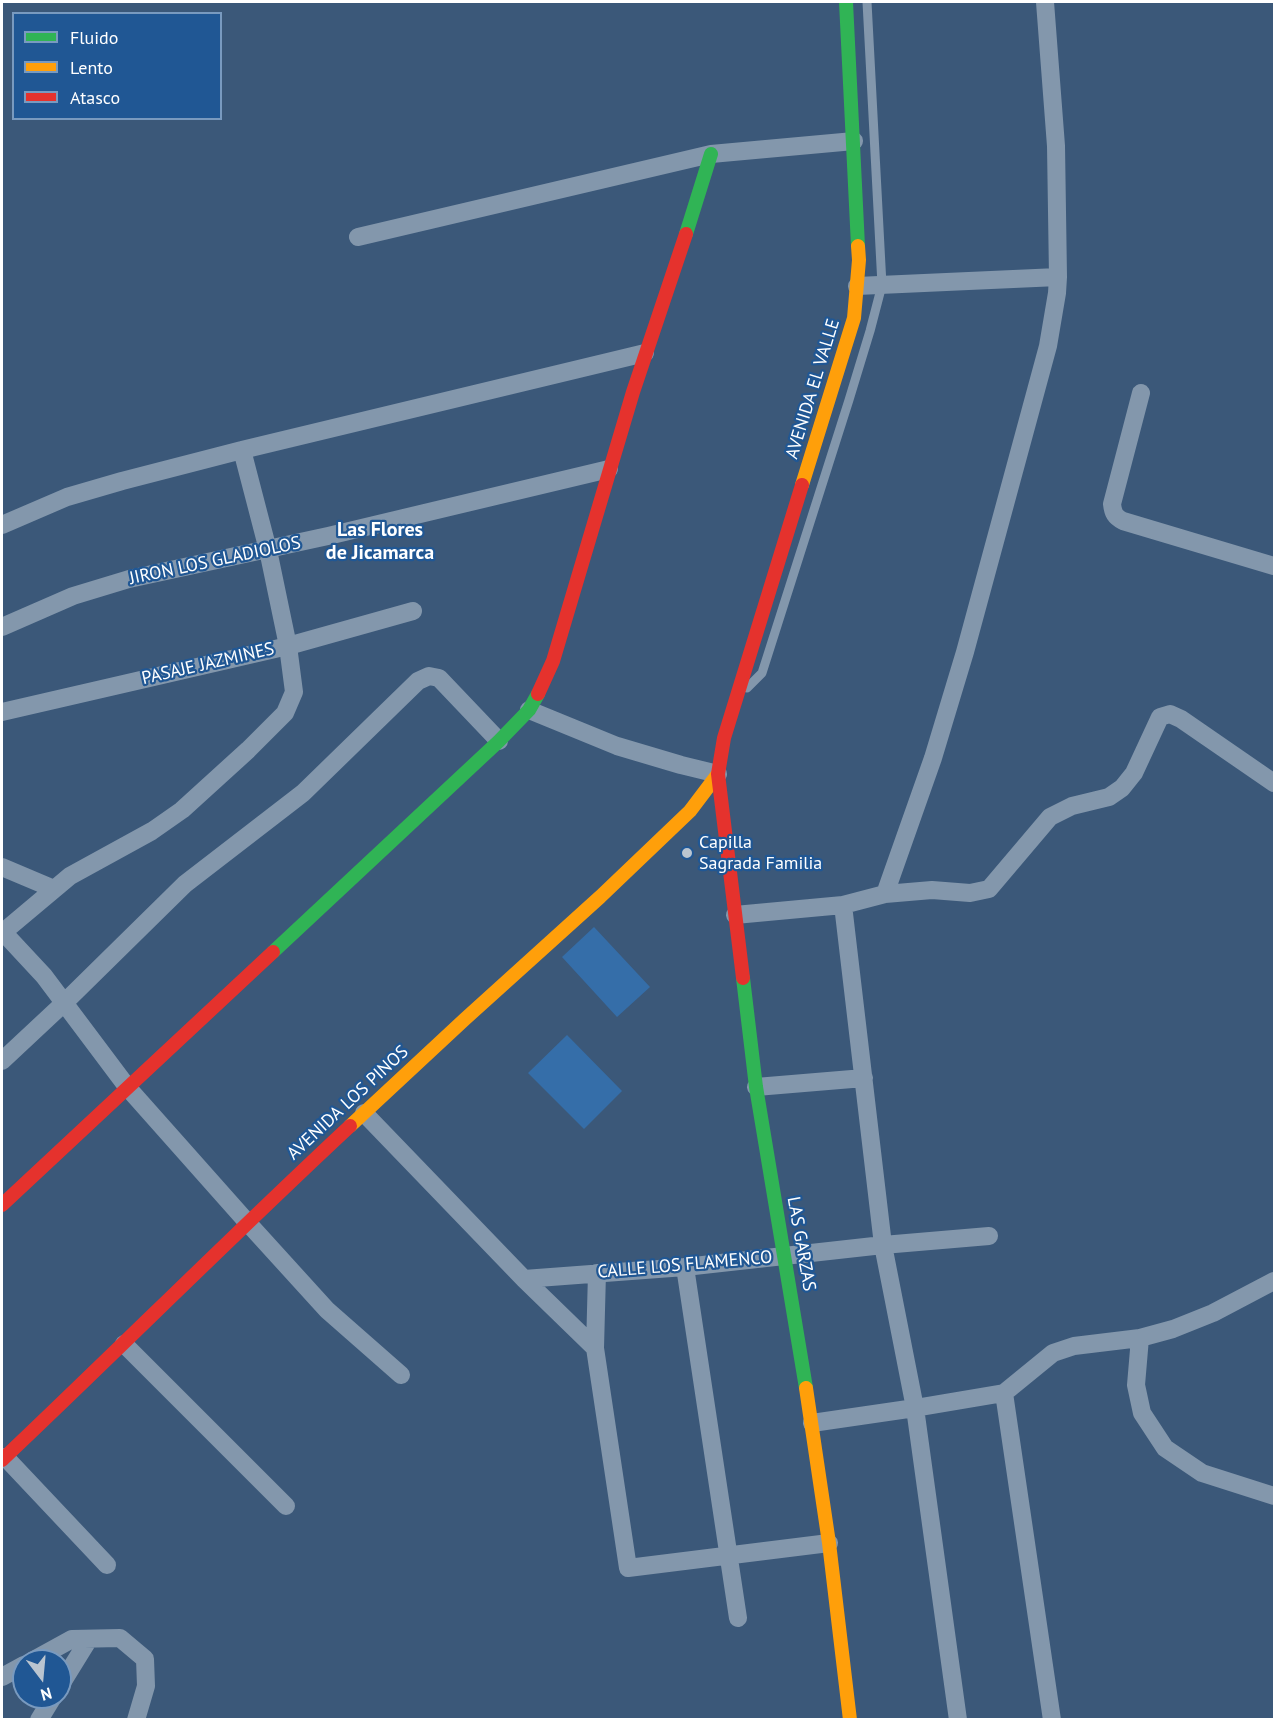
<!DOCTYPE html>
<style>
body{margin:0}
#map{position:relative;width:1276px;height:1721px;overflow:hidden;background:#3b5879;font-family:"PT Sans",sans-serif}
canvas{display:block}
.frame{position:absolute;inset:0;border:3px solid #fff;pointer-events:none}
.legend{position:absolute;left:12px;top:12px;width:210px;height:108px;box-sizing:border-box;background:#205794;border:2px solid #799abf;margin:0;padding:8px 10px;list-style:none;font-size:18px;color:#fff}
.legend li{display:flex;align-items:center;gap:12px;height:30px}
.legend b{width:30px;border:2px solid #799abf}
.north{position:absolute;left:12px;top:1649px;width:60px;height:60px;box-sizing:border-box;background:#205794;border:2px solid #799abf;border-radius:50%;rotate:164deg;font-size:16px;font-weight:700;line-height:24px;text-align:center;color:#fff}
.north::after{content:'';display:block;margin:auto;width:21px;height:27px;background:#bac5d0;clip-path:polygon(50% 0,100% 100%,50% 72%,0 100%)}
</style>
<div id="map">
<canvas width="1276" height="1721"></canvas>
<div class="frame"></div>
<ul class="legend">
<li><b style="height:8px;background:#30b455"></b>Fluido</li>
<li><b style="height:8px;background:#ff9f0a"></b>Lento</li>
<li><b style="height:8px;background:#e5322d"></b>Atasco</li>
</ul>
<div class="north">N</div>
</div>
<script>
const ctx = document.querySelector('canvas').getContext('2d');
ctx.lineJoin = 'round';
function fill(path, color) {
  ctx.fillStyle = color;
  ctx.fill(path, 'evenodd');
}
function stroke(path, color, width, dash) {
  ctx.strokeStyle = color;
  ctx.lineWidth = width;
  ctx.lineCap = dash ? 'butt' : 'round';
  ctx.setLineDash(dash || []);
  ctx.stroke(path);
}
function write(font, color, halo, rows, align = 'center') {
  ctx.font = font + ' "PT Sans",sans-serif';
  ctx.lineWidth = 4.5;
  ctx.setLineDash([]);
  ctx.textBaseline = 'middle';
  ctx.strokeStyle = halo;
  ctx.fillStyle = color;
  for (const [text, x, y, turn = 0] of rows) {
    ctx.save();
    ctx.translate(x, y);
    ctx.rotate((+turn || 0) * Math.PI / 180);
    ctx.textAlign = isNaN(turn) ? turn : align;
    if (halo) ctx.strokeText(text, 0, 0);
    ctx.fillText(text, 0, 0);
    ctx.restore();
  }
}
const green = new Path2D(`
 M 594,927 L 650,987 L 617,1017 L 562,957 Z
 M 567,1035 L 622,1091 L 584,1129 L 528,1073 Z`);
const lane = new Path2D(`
 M 747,688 L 762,673 L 849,400 L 870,331 L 882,285 L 867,2`);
const street = new Path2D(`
 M 358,237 L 711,154 L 854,141
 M 857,286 L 1058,277
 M 1141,393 L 1112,504 C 1113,513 1115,517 1123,521 L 1274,566
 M 2,525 L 67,497 L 122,481 L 242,450 L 645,353
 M 2,627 L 73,596 L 129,579 L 328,536 L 609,469
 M 529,710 L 617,746 L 681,765 L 718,774
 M 2,712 L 288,646 L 413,611
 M 2,867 L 54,889
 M 885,894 L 933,758 L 965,652 L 1048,346 L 1057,293 L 1058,277 L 1056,146 L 1045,2
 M 843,905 L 883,1245 L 915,1408 L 958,1720
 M 735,915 L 843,905 L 885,894 L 932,890 L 970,893 L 989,889 L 1050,817 L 1072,806 L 1109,797 L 1122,788 L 1134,773 L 1160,717 L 1170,714 L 1181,719 L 1274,783
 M 3,932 L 44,976 L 128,1088 L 247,1222 L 327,1310 L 401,1375
 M 2,933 L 70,876 L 152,831 L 182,810 L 248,750 L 285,713 L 294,692 L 288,646 L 268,550 L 242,450
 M 2,1061 L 64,1003 L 185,884 L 303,793 L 418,681 L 429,676 L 439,678 L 499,741
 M 756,1087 L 864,1078
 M 364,1113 L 524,1279 L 595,1348 L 628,1568 L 829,1543
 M 685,1267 L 738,1618
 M 524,1279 L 685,1267 L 883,1245 L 989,1236
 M 1140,1338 L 1136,1385 L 1142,1413 L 1165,1448 L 1202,1473 L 1274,1496
 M 124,1344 L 286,1506
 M 595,1348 L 597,1273
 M 1004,1393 L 1052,1720
 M 812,1423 L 915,1408 L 1004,1393 L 1053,1353 L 1074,1346 L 1140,1338 L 1173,1329 L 1213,1313 L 1274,1281
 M 5,1457 L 107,1565
 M 32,1661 L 72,1639 L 120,1638 L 145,1659 L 146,1686 L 136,1720
 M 2,1677 L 24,1665
 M 60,1686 L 89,1639
 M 39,1720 L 53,1697`);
const fast = new Path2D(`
 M 846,2 L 858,246
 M 686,234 L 711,154
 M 273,952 L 499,741 L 529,710 L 538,694
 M 743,978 L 756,1087 L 806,1388`);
const slow = new Path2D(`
 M 802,485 L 854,318 L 859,260 L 858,246
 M 350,1126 L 465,1019 L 600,897 L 690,811 L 718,774
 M 806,1388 L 829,1543 L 850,1720`);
const jam = new Path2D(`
 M 538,694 L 553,661 L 633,392 L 686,234
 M 743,978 L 718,774 L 724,738 L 802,485
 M 2,1205 L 273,952
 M 2,1460 C 119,1349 233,1235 350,1126`);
const markers = [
 [687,853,6,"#bac5d0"]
];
const streetNames = [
 ["AVENIDA EL VALLE",813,389,-73],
 ["JIRON LOS GLADIOLOS",215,561,-12],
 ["PASAJE JAZMINES",208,664,-13],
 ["AVENIDA LOS PINOS",348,1103,-43],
 ["LAS GARZAS",801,1244,80],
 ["CALLE LOS FLAMENCO",685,1265,-5]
];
const poiNames = [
 ["Capilla",699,843],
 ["Sagrada Familia",699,864]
];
const neighbourhoodNames = [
 ["Las Flores",380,530],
 ["de Jicamarca",380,553]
];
fill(green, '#356ea9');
stroke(lane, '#8397ac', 9);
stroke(street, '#8397ac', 18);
stroke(fast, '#30b455', 14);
stroke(slow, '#ff9f0a', 14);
stroke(jam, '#e5322d', 14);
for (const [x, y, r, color] of markers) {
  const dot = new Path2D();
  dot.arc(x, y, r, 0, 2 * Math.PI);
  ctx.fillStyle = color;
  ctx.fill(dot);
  stroke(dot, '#205794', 2);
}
write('18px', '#fff', '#205794', streetNames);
write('18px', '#fff', '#205794', poiNames, 'left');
write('bold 20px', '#fff', '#205794', neighbourhoodNames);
</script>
